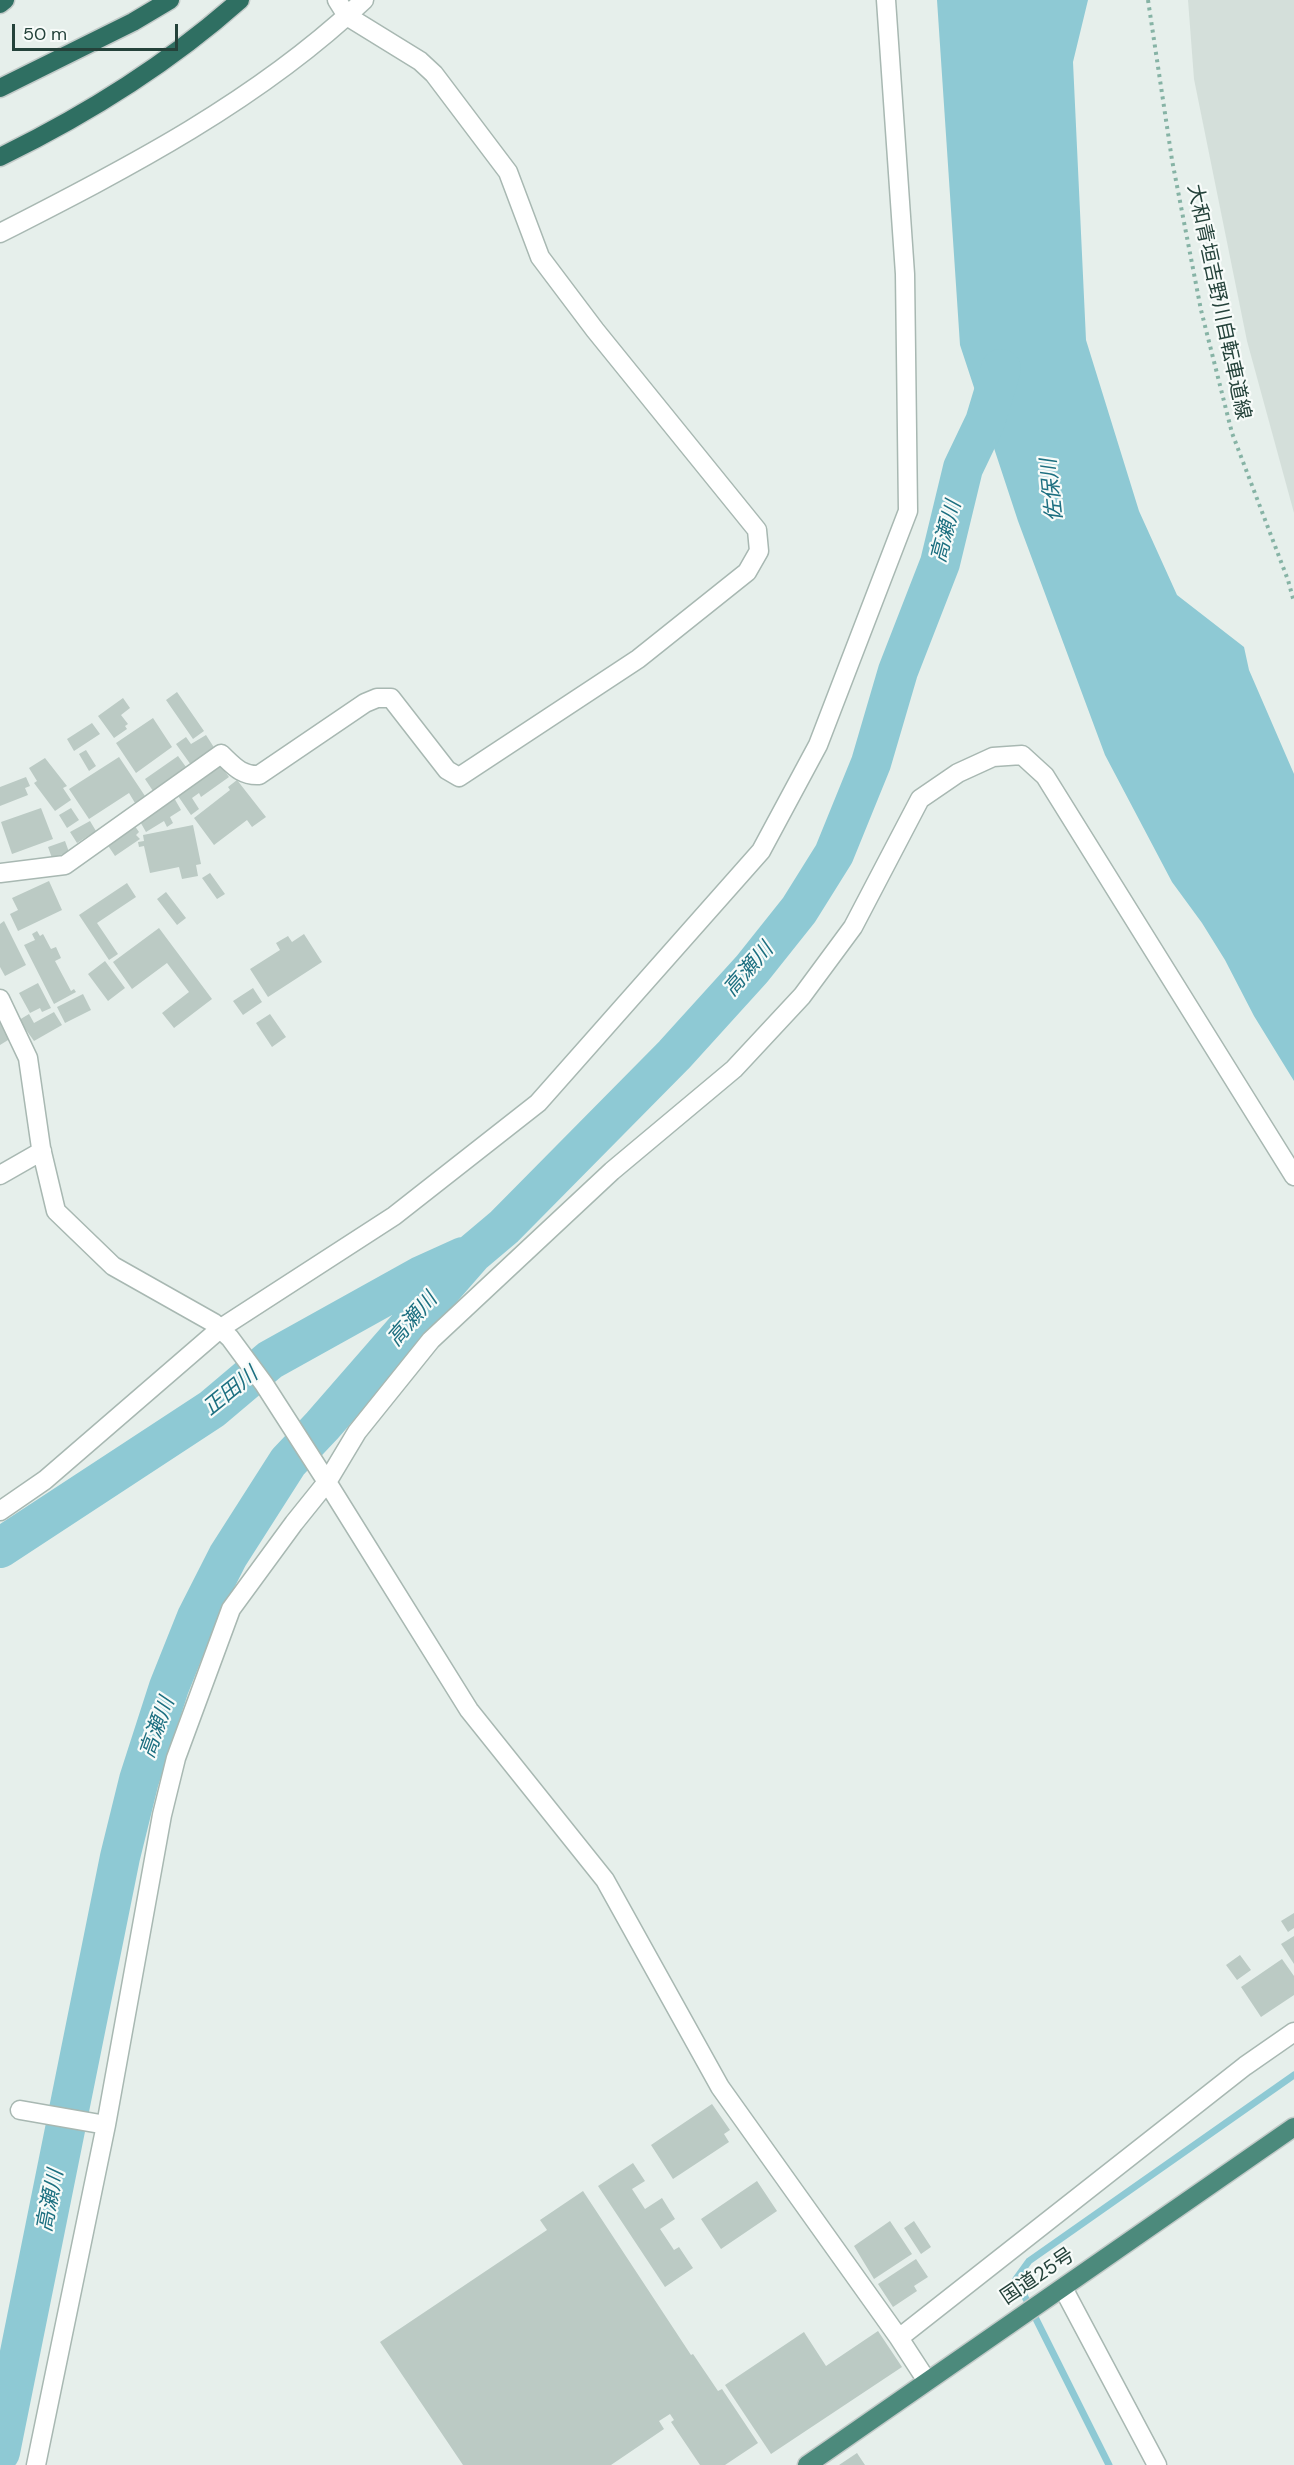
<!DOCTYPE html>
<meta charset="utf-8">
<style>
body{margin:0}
#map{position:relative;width:1294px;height:2465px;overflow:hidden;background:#e6efeb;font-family:"DM Sans",sans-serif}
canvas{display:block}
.scale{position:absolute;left:12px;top:24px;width:166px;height:27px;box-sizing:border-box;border:3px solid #24423a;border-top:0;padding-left:8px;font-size:18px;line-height:21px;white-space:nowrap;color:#24423a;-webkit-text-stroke:4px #f7fbf9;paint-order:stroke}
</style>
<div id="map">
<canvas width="1294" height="2465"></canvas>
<div class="scale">50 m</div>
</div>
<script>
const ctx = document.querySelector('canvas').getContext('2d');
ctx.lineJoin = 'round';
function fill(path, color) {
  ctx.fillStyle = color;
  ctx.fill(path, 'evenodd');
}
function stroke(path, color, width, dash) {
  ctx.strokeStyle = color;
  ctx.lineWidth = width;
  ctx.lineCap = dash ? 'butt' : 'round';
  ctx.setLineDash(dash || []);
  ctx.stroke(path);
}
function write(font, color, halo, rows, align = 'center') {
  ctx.font = font + ' "DM Sans","Noto Sans JP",sans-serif';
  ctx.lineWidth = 4.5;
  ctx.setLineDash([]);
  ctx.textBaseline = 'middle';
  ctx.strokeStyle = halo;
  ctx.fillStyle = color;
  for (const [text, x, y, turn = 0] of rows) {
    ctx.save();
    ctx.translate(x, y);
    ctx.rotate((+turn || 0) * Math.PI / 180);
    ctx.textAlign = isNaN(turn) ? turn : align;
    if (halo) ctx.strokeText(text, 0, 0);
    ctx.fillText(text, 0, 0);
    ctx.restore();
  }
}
const built = new Path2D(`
 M 1188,0 L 1294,0 L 1294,513 L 1247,341 L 1194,79 Z`);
const water = new Path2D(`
 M 937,0 L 1088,0 L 1073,62 L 1086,340 L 1139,511 L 1177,595 L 1244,647 L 1249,670 L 1294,774 L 1294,1081 L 1254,1016 L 1225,960 L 1202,923 L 1172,882 L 1105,755 L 1018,521 L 960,345 Z`);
const stream = new Path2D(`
 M 1109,2465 L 1016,2279 L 1029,2261 L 1294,2075`);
const river = new Path2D(`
 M 0,1548 L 212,1409 L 270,1360 L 421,1276 L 463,1257
 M 0,2452 L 120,1857 L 139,1780 L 169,1687 L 197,1617 L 228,1556 L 288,1462 L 322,1426 L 472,1254 L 504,1227 L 674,1055 L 752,969 L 799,910 L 834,854 L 871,763 L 898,671 L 940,563 L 963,468 L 985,422 L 1001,369`);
const building = new Path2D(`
 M 177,692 L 204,731 L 193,739 L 166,700 Z
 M 123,698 L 130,708 L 121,715 L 128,724 L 125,726 L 127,729 L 114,738 L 98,716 Z
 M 153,718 L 172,747 L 136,773 L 116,743 Z
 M 92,723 L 100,734 L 74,751 L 67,739 Z
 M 206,735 L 215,749 L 191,765 L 176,744 L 186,737 L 191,744 Z
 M 86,750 L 96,766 L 89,771 L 79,754 Z
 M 178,756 L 186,767 L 153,791 L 145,779 Z
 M 119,757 L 145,796 L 135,803 L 129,793 L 89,819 L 69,789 Z
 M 45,758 L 67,786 L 63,788 L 71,800 L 55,811 L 34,783 L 37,781 L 29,768 Z
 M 219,763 L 229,777 L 201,797 L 199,793 L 192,798 L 199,809 L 191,815 L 176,793 Z
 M 26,777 L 30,786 L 25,788 L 28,795 L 0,806 L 0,787 Z
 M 237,780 L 266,817 L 252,827 L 247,820 L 214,845 L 194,818 L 230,790 L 228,787 Z
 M 173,796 L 181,810 L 170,817 L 173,823 L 167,827 L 164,821 L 146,832 L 138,818 Z
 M 41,808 L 53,839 L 12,854 L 1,822 Z
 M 71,808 L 79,820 L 67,828 L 59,815 Z
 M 90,821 L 96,831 L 77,843 L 70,832 Z
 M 132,822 L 139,832 L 136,835 L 140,839 L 115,856 L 105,841 Z
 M 193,825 L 201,864 L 196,865 L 198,876 L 182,879 L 179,867 L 150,873 L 144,846 L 139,847 L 138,842 L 144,841 L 143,835 Z
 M 65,841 L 69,852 L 52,858 L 48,847 Z
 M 210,873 L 225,894 L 217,899 L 202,878 Z
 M 49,881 L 62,910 L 18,931 L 10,914 L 18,910 L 12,898 Z
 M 127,883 L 136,897 L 97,923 L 118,954 L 109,960 L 79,915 Z
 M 166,892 L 186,918 L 177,925 L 157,899 Z
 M 4,921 L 26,965 L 5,976 L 0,967 L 0,924 Z
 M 159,928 L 212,999 L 174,1028 L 162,1013 L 189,992 L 167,963 L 132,989 L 113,962 Z
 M 37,931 L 40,936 L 43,934 L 51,949 L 56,947 L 61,958 L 55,961 L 71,991 L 74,989 L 76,992 L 54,1004 L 24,945 L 35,940 L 32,934 Z
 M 304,934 L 322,962 L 268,997 L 250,969 L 280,950 L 276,943 L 288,936 L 292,942 Z
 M 105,961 L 125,988 L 108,1001 L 88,974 Z
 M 38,983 L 51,1008 L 42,1012 L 40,1008 L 30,1013 L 19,993 Z
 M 253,988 L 262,1002 L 243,1015 L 233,1001 Z
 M 83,994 L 91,1010 L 65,1023 L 57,1007 Z
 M 54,1012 L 62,1025 L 34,1041 L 19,1020 L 29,1014 L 34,1023 Z
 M 270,1014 L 286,1037 L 272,1047 L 256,1023 Z
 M 0,1016 L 13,1037 L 0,1045 Z
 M 1294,1913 L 1294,1928 L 1288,1932 L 1281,1921 Z
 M 1294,1936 L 1294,1964 L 1281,1944 Z
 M 1240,1955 L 1251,1970 L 1237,1980 L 1226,1965 Z
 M 1282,1959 L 1294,1976 L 1294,1995 L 1261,2017 L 1241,1987 Z
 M 712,2104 L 730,2130 L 724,2134 L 729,2142 L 673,2179 L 651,2145 Z
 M 633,2163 L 645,2181 L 632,2189 L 645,2209 L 662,2198 L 675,2219 L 660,2229 L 674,2250 L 679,2247 L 693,2268 L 665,2287 L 598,2186 Z
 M 757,2181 L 777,2211 L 721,2249 L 701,2219 Z
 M 583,2191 L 691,2355 L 693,2354 L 718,2391 L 722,2389 L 758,2443 L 725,2465 L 700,2465 L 671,2422 L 674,2420 L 670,2414 L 659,2421 L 664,2429 L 611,2465 L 463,2465 L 380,2342 L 547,2230 L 540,2220 Z
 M 890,2221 L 912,2254 L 874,2279 L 854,2246 Z
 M 914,2221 L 931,2247 L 921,2254 L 904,2228 Z
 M 916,2259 L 928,2277 L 914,2286 L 917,2291 L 893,2307 L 878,2284 Z
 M 878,2331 L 902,2367 L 771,2454 L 725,2385 L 804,2332 L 826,2366 Z
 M 857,2453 L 865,2465 L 839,2465 Z`);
const path = new Path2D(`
 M 1148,0 L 1172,160 L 1201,310 L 1232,433 L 1288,580 L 1294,602`);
const minor = new Path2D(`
 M 0,233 C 128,168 259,100 364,0
 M 0,873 L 65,865 L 221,754 C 233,765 241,776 259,775 L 365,703 L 377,698 L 391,698 L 447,770 L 459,777 L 638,659 L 747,572 L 759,551 L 757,530 L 595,330 L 540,257 L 508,172 L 434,74 L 420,61 L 347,16 L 337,0
 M 0,999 L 28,1058 L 41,1148 L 56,1211 L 113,1266 L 214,1323 L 230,1338 L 264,1384 L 327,1482 L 469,1710 L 605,1880 L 720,2087 L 899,2338 L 927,2381
 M 0,1175 L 42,1151
 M 0,1511 L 45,1480 L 221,1328 L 394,1216 L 538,1103 L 761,851 L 818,745 L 908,511 L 905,274 L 886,0
 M 20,2110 L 106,2125
 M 899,2338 L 1245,2066 L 1294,2032
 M 36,2465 L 106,2125 L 162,1815 L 176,1758 L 231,1609 L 294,1523 L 327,1482 L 357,1432 L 431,1340 L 612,1171 L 734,1069 L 802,996 L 853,927 L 920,799 L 958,773 L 993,757 L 1022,755 L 1045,776 L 1294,1176`);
const tertiary = new Path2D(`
 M 1063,2288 L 1157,2465`);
const trunk = new Path2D(`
 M 807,2465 L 1294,2127`);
const motorway = new Path2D(`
 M 0,4 L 5,0
 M 0,88 L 133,22 L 170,0
 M 0,157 C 86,115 168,64 240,0`);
const streetNames = [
 ["大和青垣吉野川自転車道線",1218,302,78],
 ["国道25号",1038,2277,-34]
];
const waterNames = [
 ["佐保川",1053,490,-96],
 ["高瀬川",947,532,-75],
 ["高瀬川",749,970,-49],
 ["高瀬川",413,1320,-49],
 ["正田川",231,1392,-39],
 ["高瀬川",158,1728,-70],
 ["高瀬川",51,2201,-79]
];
fill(built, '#d4dfda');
fill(water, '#8ec9d4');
stroke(stream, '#8ec9d4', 7);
stroke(river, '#8ec9d4', 40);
fill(building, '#bbcac4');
stroke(minor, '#a8b8b2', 21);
stroke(tertiary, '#a8b8b2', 21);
stroke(trunk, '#c2cac8', 21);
stroke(motorway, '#c2cac8', 21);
stroke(path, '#86b3a5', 4, [3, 4.5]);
stroke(minor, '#fff', 18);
stroke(tertiary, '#fff', 18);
stroke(trunk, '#4c8a7c', 18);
stroke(motorway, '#2f6f62', 18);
write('20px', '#24423a', '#f7fbf9', streetNames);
write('italic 21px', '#1c6f80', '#f7fbf9', waterNames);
</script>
